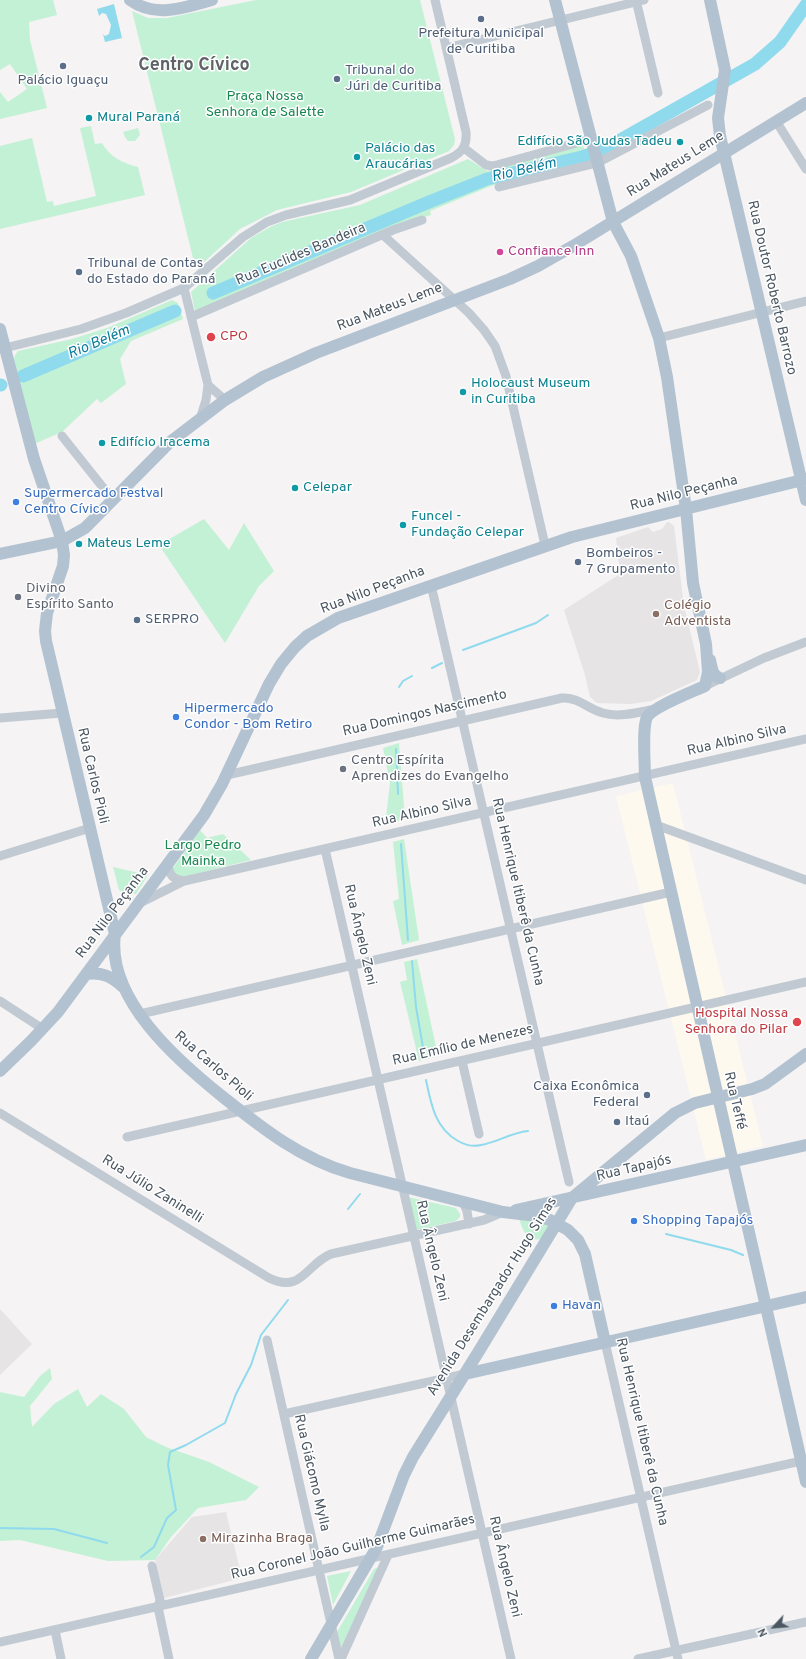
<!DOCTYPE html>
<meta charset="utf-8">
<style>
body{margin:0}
#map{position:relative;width:806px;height:1659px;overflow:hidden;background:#f5f3f3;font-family:Overpass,sans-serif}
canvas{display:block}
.north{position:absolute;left:754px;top:1607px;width:40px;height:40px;-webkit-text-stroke:3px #fff;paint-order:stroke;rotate:244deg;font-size:11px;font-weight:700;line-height:16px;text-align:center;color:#4a5661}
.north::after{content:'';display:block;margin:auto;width:14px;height:18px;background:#4a5661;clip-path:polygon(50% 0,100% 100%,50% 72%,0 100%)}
</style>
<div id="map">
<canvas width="806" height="1659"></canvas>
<div class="north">N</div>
</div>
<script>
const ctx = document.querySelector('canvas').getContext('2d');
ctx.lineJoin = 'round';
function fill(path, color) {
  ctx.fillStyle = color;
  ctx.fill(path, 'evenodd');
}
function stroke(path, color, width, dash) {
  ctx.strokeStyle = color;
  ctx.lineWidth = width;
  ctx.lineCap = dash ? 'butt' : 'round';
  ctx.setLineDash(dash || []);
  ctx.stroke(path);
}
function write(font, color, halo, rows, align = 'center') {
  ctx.font = font + ' Overpass,sans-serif';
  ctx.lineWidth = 3;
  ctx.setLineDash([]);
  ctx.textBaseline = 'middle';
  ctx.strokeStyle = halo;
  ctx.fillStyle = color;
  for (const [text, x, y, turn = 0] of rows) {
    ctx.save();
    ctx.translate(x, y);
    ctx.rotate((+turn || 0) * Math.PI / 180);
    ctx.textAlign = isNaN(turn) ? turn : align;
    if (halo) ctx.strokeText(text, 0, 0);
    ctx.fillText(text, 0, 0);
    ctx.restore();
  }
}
const commercial = new Path2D(`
 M 673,783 L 763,1146 L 706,1160 L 616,796 Z`);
const education = new Path2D(`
 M 667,522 L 669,522 L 674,526 L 684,606 L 700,672 L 697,680 L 651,701 L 631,704 L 597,703 L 590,697 L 585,675 L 564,610 L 620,574 L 616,538 L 648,527 L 653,532 L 662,529 Z
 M 0,1309 L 32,1344 L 0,1375 Z
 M 226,1512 L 242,1578 L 164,1598 L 155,1560 L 192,1517 Z`);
const green = new Path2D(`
 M 0,0 L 53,0 L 57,15 L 29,22 L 30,40 L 47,108 L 0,119 L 0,92 L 8,102 L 27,89 L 10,64 L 0,70 Z
 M 256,0 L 420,0 L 455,139 L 454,145 L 449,151 L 351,192 L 277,210 L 240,229 L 202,264 L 195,266 L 132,11 L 148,18 L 167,18 Z
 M 91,126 L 95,144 L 102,143 C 110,157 122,163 138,167 L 145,195 L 0,229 L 0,146 L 32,138 L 47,202 L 53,201 L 54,206 L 96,196 L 80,128 Z
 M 138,128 L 140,135 L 135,141 L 128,141 L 125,137 L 123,132 Z
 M 583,145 L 587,160 L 491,186 L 430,211 L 431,215 L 383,231 L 195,312 L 191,292 L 251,238 L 270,227 L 282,222 L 360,205 L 468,159 L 487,171 Z
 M 172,300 L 178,303 L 183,319 L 131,341 L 120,359 L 126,384 L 101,403 L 97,399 L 62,432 L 34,444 L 14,359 L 15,355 L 18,351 L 72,339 L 107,328 Z
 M 204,519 L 229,550 L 244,523 L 274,571 L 259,586 L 225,643 L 159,545 Z
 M 399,743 L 405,819 L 385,825 L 390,783 L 383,748 Z
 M 200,830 L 207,838 L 223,834 L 251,860 L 183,877 L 174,874 L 173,868 Z
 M 404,839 L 419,940 L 402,945 L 393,901 L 399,899 L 393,842 Z
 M 113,867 L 148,875 L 136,894 L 126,894 L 119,890 Z
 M 417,959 L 438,1056 L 419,1061 L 400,982 L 407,980 L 404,962 Z
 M 408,1197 L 456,1208 L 460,1214 L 460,1217 L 456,1221 L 416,1230 Z
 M 519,1219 L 551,1224 L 541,1239 C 526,1241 524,1232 519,1219 Z
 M 50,1368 L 52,1379 L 30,1406 L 32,1427 L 54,1404 L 78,1389 L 87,1407 L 101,1394 L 124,1409 L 146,1437 L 166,1447 L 209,1462 L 259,1487 L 246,1500 L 198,1508 L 171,1537 L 155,1560 L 108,1561 L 20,1540 L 0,1541 L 0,1392 L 24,1397 L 40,1376 Z
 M 381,1566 L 341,1653 L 337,1632 L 374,1569 Z
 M 351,1571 L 333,1605 L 327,1576 Z`);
const water = new Path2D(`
 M 114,4 L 122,38 L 105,42 L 103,34 L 105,36 L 109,34 L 111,25 L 106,14 L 102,13 L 99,16 L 97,9 Z`);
const stream = new Path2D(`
 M 463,650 L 536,623 L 548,615
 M 432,668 L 442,663
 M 399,687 L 403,681 L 412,676
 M 396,749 L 398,794
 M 401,844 L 408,940
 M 412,961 L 416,1007 L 424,1053
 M 426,1080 C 431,1104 435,1128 458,1141 C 465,1145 473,1147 481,1145 C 498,1142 510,1133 528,1131
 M 348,1209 L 360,1194
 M 666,1234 L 731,1250 L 743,1255
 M 0,1528 L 54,1529 L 107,1543
 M 141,1557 L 154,1547 L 167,1518 L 176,1510 L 168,1465 L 170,1452 L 186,1445 L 225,1423 L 236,1394 L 251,1365 L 261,1335 L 288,1300`);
const river = new Path2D(`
 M 213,293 L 429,202 L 487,179 L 582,157 L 608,147 L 755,64 L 780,42 L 806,5
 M 23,376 L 175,311
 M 0,385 L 1,385`);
const minor = new Path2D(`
 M 636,0 L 658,93
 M 446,48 L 644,0
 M 776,121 L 806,169
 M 464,148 L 486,165 L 493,166 L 591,139
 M 499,187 L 597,163 L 708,105
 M 383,235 L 469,313 L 484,330 L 495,346 L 506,376 L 545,545
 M 184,288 L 208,385 L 206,400 L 201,416
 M 191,317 L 393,230 L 422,220
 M 659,338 L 806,301
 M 5,348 L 81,329 L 126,313 L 184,288 L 243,237 L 267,222 L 286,215 L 350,200 L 451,158 C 463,152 467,145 466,132 L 435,0
 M 208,385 L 225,400
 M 62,436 L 113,500
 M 431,585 L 569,1182
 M 705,686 L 764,658 L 806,642
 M 0,718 L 62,713
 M 227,775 L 562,698 C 578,697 588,709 603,713 C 620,718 639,712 656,709
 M 656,825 L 806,880
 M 325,849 L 511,1659
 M 0,856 L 90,828
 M 168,863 C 169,875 172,879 184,881
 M 140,903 L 184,881 L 806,739
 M 0,1001 L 43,1029
 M 140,1014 L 671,892
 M 462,1061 L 479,1134
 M 0,1113 L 269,1278 C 302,1294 306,1264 331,1254 L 484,1220 L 503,1212
 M 127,1137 L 806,982
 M 463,1202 L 467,1211 L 469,1224
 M 267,1340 L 339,1659
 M 605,1342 L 678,1659
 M 284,1414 L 465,1374
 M 152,1566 L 160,1600 L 158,1607 L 169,1659
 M 55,1630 L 61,1659
 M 0,1642 L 806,1460
 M 341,1659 L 388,1555
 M 638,1659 L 806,1622`);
const major = new Path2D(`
 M 130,0 C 156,19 185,7 212,0
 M 555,0 L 613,222 L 631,256 L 659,338 L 667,377 L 686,509 L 693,583 L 706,644 L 708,672 L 705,686 C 692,692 653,707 647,717 C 642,728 645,763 645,777 L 806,1482
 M 710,0 L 725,70 L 718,118 L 720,136 L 806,500
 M 0,329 L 34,459 L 62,541 L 64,555 L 63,566 L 47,613 L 45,631 L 46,641 L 115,934 C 106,999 178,1061 223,1097 C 262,1128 301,1159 350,1173 L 503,1212 L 537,1216 L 550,1220 L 568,1230 L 578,1240 L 585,1254 L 605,1342
 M 0,554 L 62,541 L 85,528 L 170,442 L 225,400 L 263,377 L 316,353 L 510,279 L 538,266 L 573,246 L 806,103
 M 710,660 C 712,668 712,676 720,678
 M 86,974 C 102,972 111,976 123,987
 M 0,1071 L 31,1041 L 58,1012 L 204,815 L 222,784 L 269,684 L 281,664 L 295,647 L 307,636 L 338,618 L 572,537 L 806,479
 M 516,1210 L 806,1145
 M 465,1374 L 806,1297
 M 311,1659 L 377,1547 L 404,1475 L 413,1457 L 479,1351 L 572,1198 L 675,1113 L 695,1103 L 752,1089 L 765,1084 L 806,1054`);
const markers = [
 [481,19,4,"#5c6f8a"],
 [63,66,4,"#5c6f8a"],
 [337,79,4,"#5c6f8a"],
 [89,118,4,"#0f9aa8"],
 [680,142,4,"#0f9aa8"],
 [357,157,4,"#0f9aa8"],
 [500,252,4,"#d1479c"],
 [79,272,4,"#5c6f8a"],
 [211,337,5,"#e0444e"],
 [463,392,4,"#0f9aa8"],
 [102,443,4,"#0f9aa8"],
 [295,488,4,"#0f9aa8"],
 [16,502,4,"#3f7fe0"],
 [403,525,4,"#0f9aa8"],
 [79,544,4,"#0f9aa8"],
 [578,562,4,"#5c6f8a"],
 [18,597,4,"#6b7280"],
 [656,614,4,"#8d6e63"],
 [137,620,4,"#5c6f8a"],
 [176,717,4,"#3f7fe0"],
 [343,769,4,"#6b7280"],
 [797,1022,5,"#e0444e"],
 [647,1095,4,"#5c6f8a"],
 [617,1122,4,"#5c6f8a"],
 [634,1221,4,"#3f7fe0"],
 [554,1306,4,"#3f7fe0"],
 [203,1539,4,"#8d6e63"]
];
const serviceNames = [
 ["Prefeitura Municipal",481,34,"center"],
 ["de Curitiba",481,50,"center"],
 ["Tribunal do",345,71],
 ["Júri de Curitiba",345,87],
 ["Palácio Iguaçu",63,81,"center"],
 ["Tribunal de Contas",87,264],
 ["do Estado do Paraná",87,280],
 ["Bombeiros -",586,554],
 ["7 Grupamento",586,570],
 ["SERPRO",145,620],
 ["Caixa Econômica",639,1087,"right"],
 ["Federal",639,1103,"right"],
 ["Itaú",625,1122]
];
const parkNames = [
 ["Praça Nossa",265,97],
 ["Senhora de Salette",265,113],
 ["Largo Pedro",203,846],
 ["Mainka",203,862]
];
const cultureNames = [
 ["Mural Paraná",97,118],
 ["Edifício São Judas Tadeu",672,142,"right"],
 ["Palácio das",365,149],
 ["Araucárias",365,165],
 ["Holocaust Museum",471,384],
 ["in Curitiba",471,400],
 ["Edifício Iracema",110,443],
 ["Celepar",303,488],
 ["Funcel -",411,517],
 ["Fundação Celepar",411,533],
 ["Mateus Leme",87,544]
];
const streetNames = [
 ["Rua Mateus Leme",676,165,-32],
 ["Rua Euclides Bandeira",301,255,-23],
 ["Rua Doutor Roberto Barrozo",771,288,77],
 ["Rua Mateus Leme",390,308,-21],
 ["Rua Nilo Peçanha",684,494,-14],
 ["Rua Nilo Peçanha",373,591,-21],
 ["Rua Domingos Nascimento",425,714,-13],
 ["Rua Albino Silva",737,741,-13],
 ["Rua Carlos Pioli",92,776,77],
 ["Rua Albino Silva",422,813,-13],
 ["Rua Henrique Itiberê da Cunha",517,892,77],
 ["Rua Nilo Peçanha",113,913,-53],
 ["Rua Ângelo Zeni",359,935,77],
 ["Rua Emílio de Menezes",463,1046,-13],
 ["Rua Carlos Pioli",213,1067,41],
 ["Rua Teffé",734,1101,77],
 ["Rua Tapajós",634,1169,-13],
 ["Rua Júlio Zaninelli",152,1190,32],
 ["Rua Ângelo Zeni",431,1251,77],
 ["Avenida Desembargador Hugo Simas",493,1297,-58],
 ["Rua Henrique Itiberê da Cunha",641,1432,77],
 ["Rua Giácomo Mylla",311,1473,77],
 ["Rua Coronel João Guilherme Guimarães",353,1548,-13],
 ["Rua Ângelo Zeni",504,1567,77]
];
const hotelNames = [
 ["Confiance Inn",508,252]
];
const healthNames = [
 ["CPO",220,337],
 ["Hospital Nossa",788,1014,"right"],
 ["Senhora do Pilar",788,1030,"right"]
];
const shopNames = [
 ["Supermercado Festval",24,494],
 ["Centro Cívico",24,510],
 ["Hipermercado",184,709],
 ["Condor - Bom Retiro",184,725],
 ["Shopping Tapajós",642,1221],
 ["Havan",562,1306]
];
const worshipNames = [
 ["Divino",26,589],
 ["Espírito Santo",26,605],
 ["Centro Espírita",351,761],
 ["Aprendizes do Evangelho",351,777]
];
const educationNames = [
 ["Colégio",664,606],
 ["Adventista",664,622],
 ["Mirazinha Braga",211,1539]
];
const waterNames = [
 ["Rio Belém",524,171,-13],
 ["Rio Belém",99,343,-23]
];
const districtNames = [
 ["Centro Cívico",194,66]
];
fill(commercial, '#fdf9ef');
fill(education, '#e6e4e5');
fill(green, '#c3f1d5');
fill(water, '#90daee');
stroke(stream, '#90daee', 2);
stroke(river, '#90daee', 13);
stroke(minor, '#c1cad2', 9);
stroke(major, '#b3c2d1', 12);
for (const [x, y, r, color] of markers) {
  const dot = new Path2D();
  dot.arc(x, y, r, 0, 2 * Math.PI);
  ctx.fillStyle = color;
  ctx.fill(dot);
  stroke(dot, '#fff', 1.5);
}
write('14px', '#4e5e75', '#fff', serviceNames, 'left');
write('14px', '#17864f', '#fff', parkNames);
write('14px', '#0d838f', '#fff', cultureNames, 'left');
write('14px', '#4a5661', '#fff', streetNames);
write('14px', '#b23c85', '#fff', hotelNames, 'left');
write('14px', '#be3a42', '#fff', healthNames, 'left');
write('14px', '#366cbe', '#fff', shopNames, 'left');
write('14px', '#5b616d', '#fff', worshipNames, 'left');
write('14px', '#785e54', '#fff', educationNames, 'left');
write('italic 15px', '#0c7c9b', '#fff', waterNames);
write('bold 18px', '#5f6368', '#fff', districtNames);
</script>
